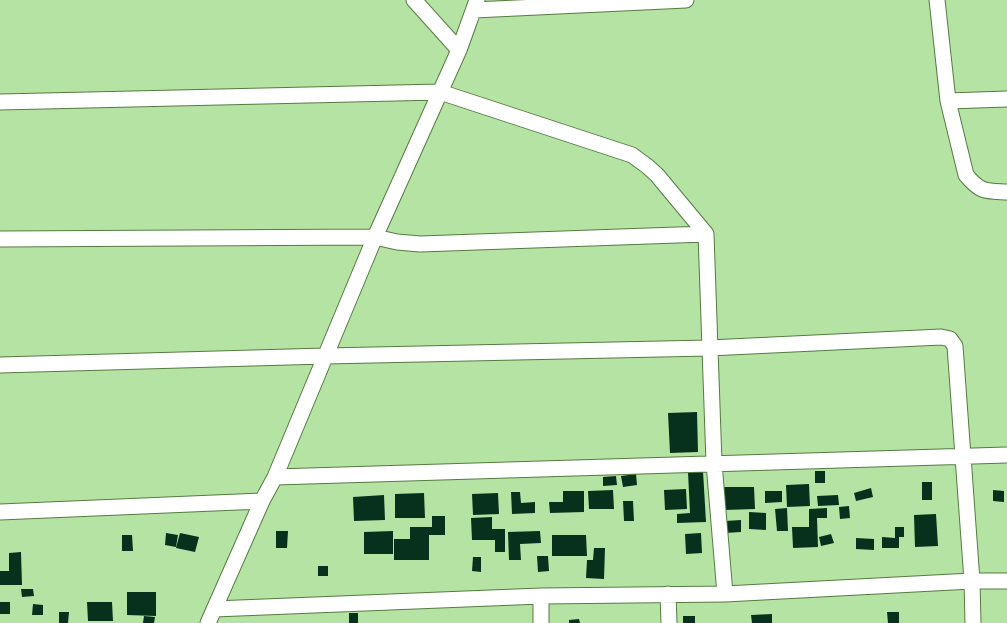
<!DOCTYPE html>
<style>
body{margin:0}
canvas{display:block;background:#b5e3a3}
</style>
<canvas width="1007" height="623"></canvas>
<script>
const ctx = document.querySelector('canvas').getContext('2d');
ctx.lineJoin = 'round';
function fill(path, color) {
  ctx.fillStyle = color;
  ctx.fill(path, 'evenodd');
}
function stroke(path, color, width, dash) {
  ctx.strokeStyle = color;
  ctx.lineWidth = width;
  ctx.lineCap = dash ? 'butt' : 'round';
  ctx.setLineDash(dash || []);
  ctx.stroke(path);
}
const building = new Path2D(`
 M 697,412 L 698,452 L 670,453 L 668,413 Z
 M 703,471 L 706,522 L 677,523 L 677,514 L 690,513 L 688,472 Z
 M 815,471 L 825,471 L 825,483 L 815,483 Z
 M 636,474 L 637,485 L 623,487 L 621,476 Z
 M 616,476 L 617,485 L 603,486 L 603,477 Z
 M 922,482 L 932,482 L 932,500 L 922,500 Z
 M 809,484 L 810,506 L 787,507 L 786,485 Z
 M 724,487 L 754,487 L 755,509 L 725,510 Z
 M 871,488 L 873,497 L 856,501 L 854,493 Z
 M 686,489 L 687,509 L 665,510 L 664,490 Z
 M 613,490 L 614,509 L 589,509 L 588,491 Z
 M 993,490 L 1004,491 L 1004,502 L 993,501 Z
 M 563,491 L 584,491 L 584,512 L 550,513 L 549,502 L 563,502 Z
 M 765,491 L 782,491 L 782,502 L 765,503 Z
 M 511,492 L 520,492 L 521,503 L 535,502 L 535,513 L 512,514 Z
 M 424,493 L 425,518 L 395,518 L 395,494 Z
 M 498,493 L 499,514 L 473,515 L 472,494 Z
 M 384,495 L 385,520 L 354,521 L 353,497 Z
 M 838,495 L 839,505 L 818,506 L 817,496 Z
 M 623,501 L 633,501 L 634,521 L 624,521 Z
 M 849,506 L 850,518 L 840,519 L 839,507 Z
 M 787,508 L 788,531 L 777,531 L 775,509 Z
 M 827,508 L 827,518 L 817,518 L 818,547 L 793,548 L 792,527 L 809,527 L 809,509 Z
 M 749,512 L 766,513 L 766,530 L 749,529 Z
 M 936,514 L 938,546 L 915,547 L 914,515 Z
 M 432,516 L 445,516 L 445,535 L 429,535 L 429,560 L 394,560 L 394,539 L 410,539 L 410,527 L 432,527 Z
 M 492,517 L 492,529 L 505,529 L 505,552 L 495,552 L 495,540 L 472,540 L 471,518 Z
 M 741,520 L 741,532 L 725,533 L 725,521 Z
 M 895,527 L 904,527 L 904,537 L 899,537 L 899,548 L 882,548 L 882,537 L 895,538 Z
 M 276,531 L 288,531 L 287,548 L 276,548 Z
 M 393,531 L 393,554 L 364,554 L 364,532 Z
 M 540,531 L 541,543 L 520,544 L 521,560 L 509,560 L 508,532 Z
 M 166,533 L 178,535 L 176,547 L 165,545 Z
 M 180,533 L 199,537 L 195,552 L 176,548 Z
 M 701,533 L 702,553 L 686,554 L 685,534 Z
 M 831,534 L 834,543 L 821,546 L 819,537 Z
 M 122,535 L 132,535 L 133,551 L 122,551 Z
 M 552,535 L 586,535 L 587,556 L 552,556 Z
 M 856,538 L 874,539 L 874,550 L 856,549 Z
 M 594,548 L 605,548 L 604,579 L 586,578 L 587,560 L 593,560 Z
 M 21,552 L 22,585 L 0,585 L 0,571 L 9,571 L 9,553 Z
 M 537,556 L 548,556 L 549,571 L 538,572 Z
 M 473,557 L 481,557 L 481,572 L 472,571 Z
 M 318,566 L 328,566 L 328,576 L 318,576 Z
 M 21,589 L 33,589 L 34,596 L 22,597 Z
 M 127,592 L 156,592 L 156,616 L 127,615 Z
 M 0,602 L 10,602 L 10,614 L 0,614 Z
 M 87,602 L 112,602 L 113,621 L 88,621 Z
 M 33,604 L 43,605 L 43,615 L 32,615 Z
 M 59,612 L 69,612 L 68,623 L 59,623 Z
 M 887,612 L 899,612 L 899,623 L 888,623 Z
 M 349,613 L 358,613 L 358,623 L 349,623 Z
 M 772,614 L 772,623 L 752,623 L 751,615 Z
 M 144,616 L 155,617 L 154,623 L 143,623 Z
 M 683,616 L 695,616 L 695,623 L 683,623 Z
 M 579,619 L 580,623 L 569,623 L 569,620 Z`);
const street = new Path2D(`
 M 414,0 L 459,50
 M 937,0 L 948,101 L 966,175 C 981,193 986,191 1007,192
 M 474,10 L 686,0
 M 948,101 L 1007,99
 M 0,102 L 440,92 L 632,155 L 647,166 L 657,175 L 706,234 L 714,463 L 725,594
 M 0,239 L 375,237 L 397,242 L 420,244 L 706,234
 M 0,365 L 325,356 L 709,348 L 941,337 L 950,339 L 955,346 L 972,581 L 973,623
 M 275,477 L 1007,455
 M 0,512 L 262,501
 M 668,594 L 669,623
 M 541,596 L 541,623
 M 214,609 L 541,596 L 725,594 L 972,581 L 1007,581
 M 208,623 L 262,501 L 275,477 L 375,237 L 459,50 L 477,0`);
fill(building, '#08311d');
stroke(street, '#537c41', 17);
stroke(street, '#fff', 15);
</script>
